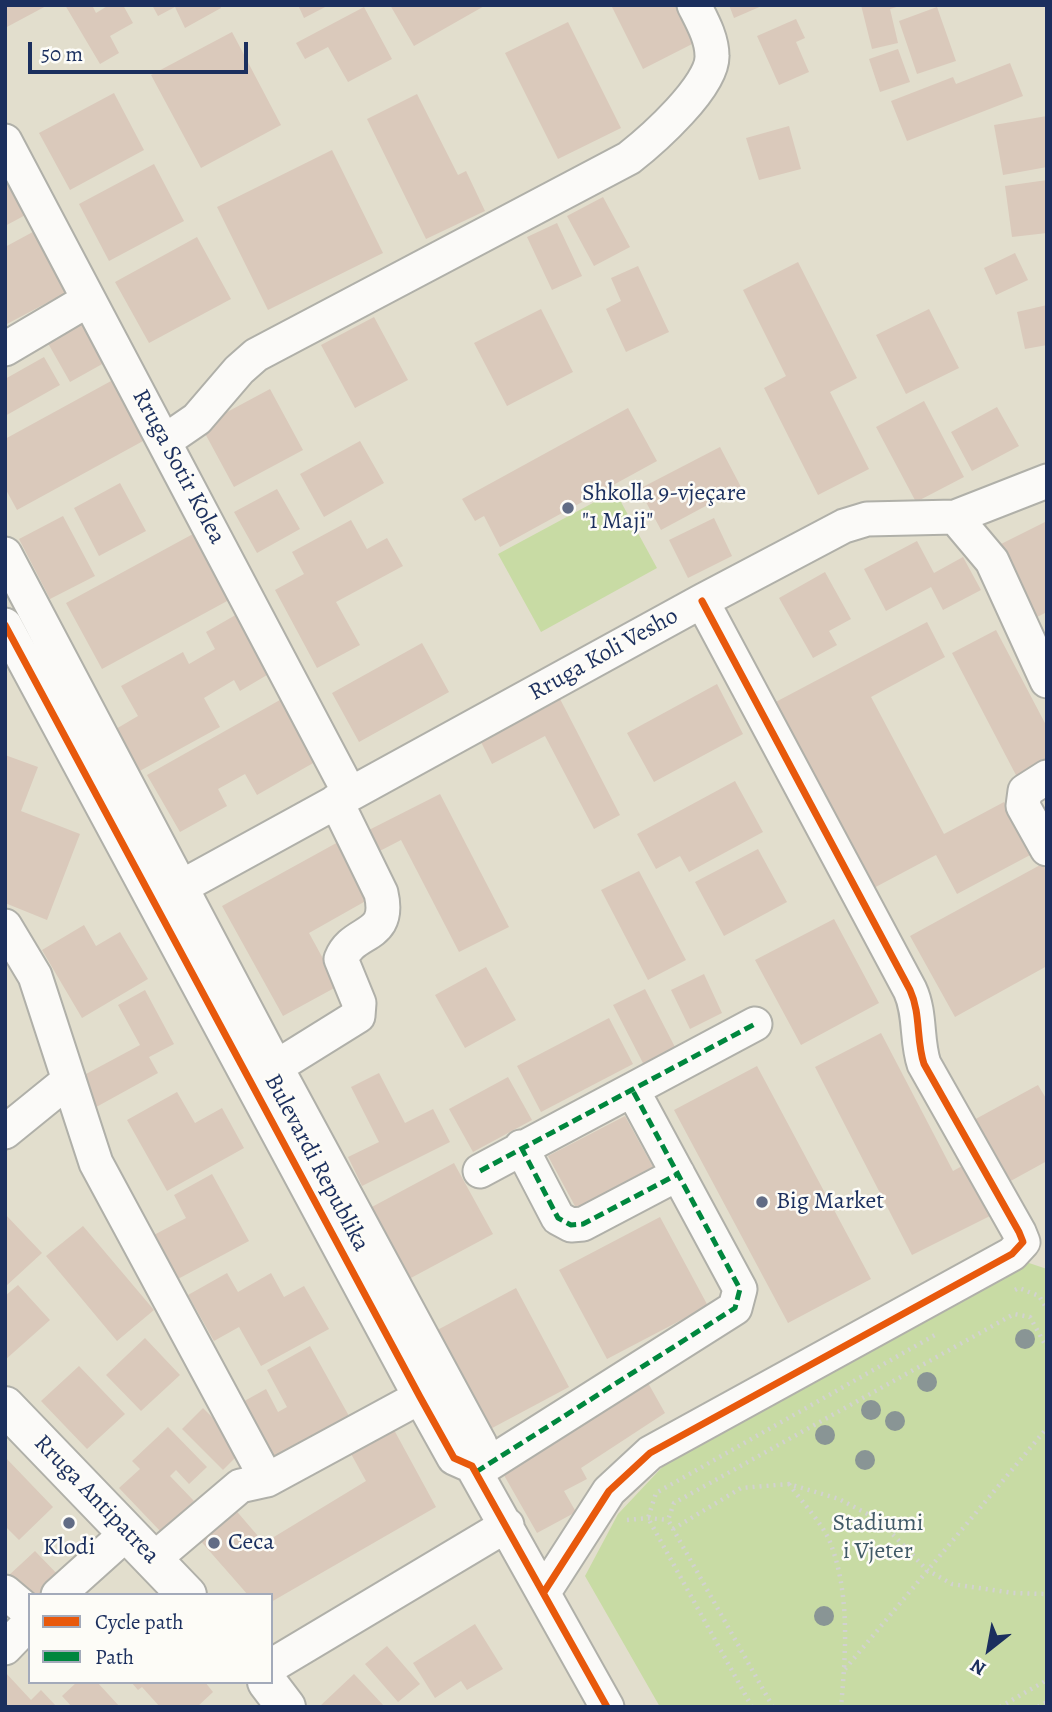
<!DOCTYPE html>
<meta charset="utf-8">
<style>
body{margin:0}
#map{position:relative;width:1052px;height:1712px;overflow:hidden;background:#e2decd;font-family:Alegreya,serif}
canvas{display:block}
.frame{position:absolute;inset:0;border:7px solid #1b2f5e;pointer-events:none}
.legend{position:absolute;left:28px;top:1593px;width:245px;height:91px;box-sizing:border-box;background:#fdfcf7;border:2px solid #a3aaba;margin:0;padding:9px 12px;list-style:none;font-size:21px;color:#1b2f5e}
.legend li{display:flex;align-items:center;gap:14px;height:35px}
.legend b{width:35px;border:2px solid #a3aaba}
.north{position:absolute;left:954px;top:1614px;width:70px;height:70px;-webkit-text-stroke:5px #fdfcf7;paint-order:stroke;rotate:211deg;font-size:19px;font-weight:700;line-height:28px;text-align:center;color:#1b2f5e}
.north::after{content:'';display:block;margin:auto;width:24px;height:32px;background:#1b2f5e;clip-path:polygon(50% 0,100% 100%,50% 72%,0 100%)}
.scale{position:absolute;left:28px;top:42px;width:220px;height:32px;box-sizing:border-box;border:4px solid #1b2f5e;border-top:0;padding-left:9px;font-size:21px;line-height:24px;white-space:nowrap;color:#1b2f5e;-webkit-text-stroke:5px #fdfcf7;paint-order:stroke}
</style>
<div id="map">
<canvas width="1052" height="1712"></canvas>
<div class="frame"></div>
<ul class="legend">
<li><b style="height:9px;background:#e8590c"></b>Cycle path</li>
<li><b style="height:9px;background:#00873e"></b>Path</li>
</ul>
<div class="north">N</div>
<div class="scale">50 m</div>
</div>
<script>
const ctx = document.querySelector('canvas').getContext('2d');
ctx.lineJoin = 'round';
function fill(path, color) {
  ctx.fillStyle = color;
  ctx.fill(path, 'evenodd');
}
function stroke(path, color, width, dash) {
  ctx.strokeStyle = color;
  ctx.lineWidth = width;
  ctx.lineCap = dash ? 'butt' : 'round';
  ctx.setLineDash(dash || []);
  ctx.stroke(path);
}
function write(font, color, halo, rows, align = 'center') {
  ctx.font = font + ' Alegreya,serif';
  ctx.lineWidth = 5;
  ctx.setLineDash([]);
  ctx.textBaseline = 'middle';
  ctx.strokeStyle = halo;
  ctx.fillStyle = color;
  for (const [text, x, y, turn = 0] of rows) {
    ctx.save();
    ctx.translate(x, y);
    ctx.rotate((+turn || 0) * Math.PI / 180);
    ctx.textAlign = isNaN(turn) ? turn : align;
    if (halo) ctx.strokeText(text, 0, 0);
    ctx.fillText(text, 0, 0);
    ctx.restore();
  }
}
const green = new Path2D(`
 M 615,491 L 657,568 L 541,632 L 498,554 Z
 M 1026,1262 L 1047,1269 L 1047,1707 L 660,1707 L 585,1576 L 618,1514 L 667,1462 Z`);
const building = new Path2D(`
 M 5,5 L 48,5 L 5,28 Z
 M 65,5 L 92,5 L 96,13 L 109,5 L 123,5 L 133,23 L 110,36 L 119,53 L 100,64 Z
 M 152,5 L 220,5 L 221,8 L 185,28 L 175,7 L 158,16 Z
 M 298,5 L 329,5 L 304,18 Z
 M 390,5 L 486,5 L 414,46 Z
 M 611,5 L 680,5 L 698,41 L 643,69 Z
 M 729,5 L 764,5 L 734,18 Z
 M 861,5 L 903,5 L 890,9 L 898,43 L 872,49 Z
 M 364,7 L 392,59 L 348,82 L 328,47 L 305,59 L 296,43 Z
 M 937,7 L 956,61 L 917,74 L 899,21 Z
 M 796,19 L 805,38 L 796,42 L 809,72 L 779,85 L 757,36 Z
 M 568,22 L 621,128 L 558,159 L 505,53 Z
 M 232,32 L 281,125 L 201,168 L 151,75 Z
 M 898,49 L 910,82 L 880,92 L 869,59 Z
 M 1010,63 L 1023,96 L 907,141 L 891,101 L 953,77 L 956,84 Z
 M 114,93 L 144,150 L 70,190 L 39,133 Z
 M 417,94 L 458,175 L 466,171 L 485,211 L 426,239 L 367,119 Z
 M 1047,116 L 1047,167 L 1003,175 L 994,125 Z
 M 789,126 L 801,169 L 759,180 L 746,138 Z
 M 332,150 L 383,253 L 268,310 L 217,207 Z
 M 5,163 L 31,212 L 5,226 Z
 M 154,164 L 184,221 L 109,261 L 79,204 Z
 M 1047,180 L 1047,233 L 1012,237 L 1005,186 Z
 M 603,197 L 630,247 L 594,266 L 567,216 Z
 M 557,223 L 582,276 L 552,290 L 527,237 Z
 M 42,227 L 75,288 L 5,325 L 5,247 Z
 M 197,237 L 231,299 L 149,343 L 115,282 Z
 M 1015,253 L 1028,280 L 996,295 L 984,268 Z
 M 798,262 L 857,378 L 830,392 L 869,469 L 818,495 L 764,388 L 786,376 L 743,290 Z
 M 638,266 L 669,332 L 626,352 L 606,309 L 621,301 L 611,278 Z
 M 1047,305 L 1047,345 L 1025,349 L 1017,312 Z
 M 84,308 L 113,358 L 70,382 L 41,331 Z
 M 541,309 L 573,372 L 507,406 L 474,343 Z
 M 929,309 L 959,368 L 906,394 L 876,335 Z
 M 374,317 L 408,380 L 355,408 L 321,345 Z
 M 44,357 L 60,385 L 5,416 L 5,379 Z
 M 122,375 L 154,435 L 17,510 L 5,488 L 5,439 Z
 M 270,389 L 303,450 L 234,487 L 201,426 Z
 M 924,401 L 964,477 L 916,502 L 876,427 Z
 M 997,407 L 1019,446 L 972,471 L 951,432 Z
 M 628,408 L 657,461 L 500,547 L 484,516 L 475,521 L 462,499 Z
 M 360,441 L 384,483 L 324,517 L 300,474 Z
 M 720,447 L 741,487 L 661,530 L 639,489 Z
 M 120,483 L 146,531 L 99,556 L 74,508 Z
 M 277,489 L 300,529 L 257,553 L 234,512 Z
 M 63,516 L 95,576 L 50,599 L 19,539 Z
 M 714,518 L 732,556 L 688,578 L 669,540 Z
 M 351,520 L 367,549 L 387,538 L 403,566 L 336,602 L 360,645 L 317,668 L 275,590 L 304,574 L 292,552 Z
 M 1047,521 L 1047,612 L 1037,617 L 1001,544 Z
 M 204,528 L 240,594 L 102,669 L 66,603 Z
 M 917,541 L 934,573 L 963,557 L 981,590 L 943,610 L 931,587 L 886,611 L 864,569 Z
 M 825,572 L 851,619 L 829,631 L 837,645 L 813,658 L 779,598 Z
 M 239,613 L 272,672 L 240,691 L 234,680 L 204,698 L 220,727 L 127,778 L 104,736 L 138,716 L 121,686 L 183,652 L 189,664 L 215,649 L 206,632 Z
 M 927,622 L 945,657 L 871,697 L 944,834 L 1004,802 L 1032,854 L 957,894 L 936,855 L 870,890 L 770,705 Z
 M 996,630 L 1047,727 L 1047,761 L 1017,777 L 952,653 Z
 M 422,643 L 449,692 L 359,742 L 332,693 Z
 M 717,684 L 743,734 L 654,782 L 627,733 Z
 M 287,696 L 322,758 L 257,795 L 245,774 L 218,789 L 227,806 L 180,832 L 147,775 Z
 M 559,697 L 620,815 L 594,829 L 545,736 L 492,764 L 479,738 Z
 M 5,755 L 38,767 L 21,811 L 80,834 L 47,920 L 5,903 L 7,848 L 5,847 Z
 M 735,781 L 763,832 L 689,872 L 680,856 L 656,869 L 637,834 Z
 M 440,794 L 509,927 L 459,952 L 401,840 L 374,854 L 363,833 Z
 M 340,841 L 371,898 L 309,933 L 338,986 L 283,1016 L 222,906 Z
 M 758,849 L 787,902 L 724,936 L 695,882 Z
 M 1042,864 L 1047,872 L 1047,966 L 955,1017 L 910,936 Z
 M 639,871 L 686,960 L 648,980 L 601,890 Z
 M 834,919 L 879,1003 L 801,1045 L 755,960 Z
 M 84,925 L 96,946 L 120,932 L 148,979 L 82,1018 L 42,950 Z
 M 486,967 L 516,1020 L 465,1048 L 435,995 Z
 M 704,974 L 722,1013 L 690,1029 L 671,990 Z
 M 645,989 L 676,1049 L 644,1065 L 613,1005 Z
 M 145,990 L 174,1044 L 149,1057 L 158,1073 L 89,1111 L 73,1081 L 140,1045 L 118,1005 Z
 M 609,1018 L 633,1064 L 541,1112 L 517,1066 Z
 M 881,1033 L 953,1171 L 964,1165 L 990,1216 L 912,1255 L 815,1067 Z
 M 757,1066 L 871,1279 L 788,1323 L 674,1110 Z
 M 379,1073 L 405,1123 L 433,1109 L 450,1142 L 362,1186 L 348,1157 L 379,1142 L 351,1087 Z
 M 508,1077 L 532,1120 L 473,1152 L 449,1109 Z
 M 1038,1085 L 1047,1100 L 1047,1161 L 1007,1183 L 972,1121 Z
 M 177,1092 L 195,1123 L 222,1108 L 244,1148 L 167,1191 L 127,1120 Z
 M 625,1116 L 653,1167 L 576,1208 L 548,1156 Z
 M 454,1163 L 493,1234 L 409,1279 L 370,1208 Z
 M 212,1174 L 249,1241 L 176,1280 L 152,1236 L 186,1218 L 174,1195 Z
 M 5,1214 L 42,1253 L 5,1287 Z
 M 660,1217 L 708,1306 L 607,1359 L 559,1270 Z
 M 83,1226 L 154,1310 L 117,1341 L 46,1256 Z
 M 227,1273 L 238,1292 L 271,1273 L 284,1297 L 304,1286 L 329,1329 L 261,1366 L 239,1327 L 214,1341 L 188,1295 Z
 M 18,1285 L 50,1320 L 5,1360 L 5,1296 Z
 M 516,1288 L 569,1387 L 481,1434 L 428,1335 Z
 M 145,1338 L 180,1375 L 141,1411 L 106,1375 Z
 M 310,1346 L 349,1416 L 269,1460 L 239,1404 L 266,1389 L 278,1412 L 287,1407 L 267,1370 Z
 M 79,1366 L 125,1414 L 87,1449 L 41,1401 Z
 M 643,1374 L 665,1413 L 581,1468 L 587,1479 L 564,1491 L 576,1512 L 537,1533 L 497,1463 Z
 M 203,1408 L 244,1449 L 223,1470 L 182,1429 Z
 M 168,1427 L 207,1467 L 189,1484 L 176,1470 L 170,1476 L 194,1501 L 161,1532 L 119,1488 L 140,1469 L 132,1461 Z
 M 393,1428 L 436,1507 L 271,1602 L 271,1595 L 248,1595 L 198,1538 L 233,1507 L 264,1543 L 366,1481 L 350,1452 Z
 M 5,1457 L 53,1507 L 19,1540 L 5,1526 Z
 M 35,1551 L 64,1581 L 49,1595 L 30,1595 L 7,1577 Z
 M 475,1624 L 503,1669 L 467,1690 L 461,1681 L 435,1698 L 413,1663 Z
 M 387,1646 L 420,1684 L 398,1702 L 365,1664 Z
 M 5,1672 L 31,1700 L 41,1690 L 57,1707 L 5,1707 Z
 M 354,1674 L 385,1707 L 319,1707 Z
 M 77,1682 L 97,1682 L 120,1707 L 72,1707 L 62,1696 Z
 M 131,1682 L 205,1682 L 213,1692 L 197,1707 L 160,1707 L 142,1687 L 138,1690 Z`);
const path = new Path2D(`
 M 1015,1290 L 1019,1288 L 1039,1296 L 1047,1309
 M 789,1484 C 801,1501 823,1524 830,1542 C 850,1593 846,1652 841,1707
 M 627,1520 L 648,1518 L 668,1520
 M 673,1529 L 741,1488 L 789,1484 L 839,1499 L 879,1520 L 927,1570 L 952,1584 L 1013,1593 L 1047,1594
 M 845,1669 L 1047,1428
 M 752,1707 L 648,1518 L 656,1493 L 935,1335
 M 773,1707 L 668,1520 L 674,1503 L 1014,1314 L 1030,1317 L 1047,1348
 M 1000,1707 L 1047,1680
 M 1038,1707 L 1047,1702`);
const minor = new Path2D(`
 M 5,141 L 350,794
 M 5,349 L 88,300
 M 165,441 L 197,419 L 239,370 L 256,355 L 629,158 C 652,140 713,86 712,56 C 712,38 702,21 694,5
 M 955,517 L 992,561 L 1047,681
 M 5,554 L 276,1067 L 480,1444 L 472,1466
 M 5,625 L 420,1397 L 454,1458 L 472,1466 L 607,1707
 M 1047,777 L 1025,791 L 1023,806 L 1047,849
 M 181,887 L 702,601 L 844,526 L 867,519 L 955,517 L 1047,481
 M 5,926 L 35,976 L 96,1163 L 267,1480
 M 276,1067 L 358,1016 L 359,1003 L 341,959 C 353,928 392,940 381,893 L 336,801
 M 5,1132 L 69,1080
 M 521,1147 L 558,1218 L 571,1225 L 583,1224 L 678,1174
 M 480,1171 L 755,1024
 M 476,1472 L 735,1308 L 740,1289 L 633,1091
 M 154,1559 L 240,1486 L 267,1480 L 420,1397
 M 5,1592 L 30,1613
 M 544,1592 L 609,1491 L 650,1453 L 1012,1254 L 1023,1242 L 1019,1232 L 924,1064 C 916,1040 921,1014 910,990 L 702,601
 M 58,1595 L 127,1533
 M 5,1648 L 30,1622
 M 271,1666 L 507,1525`);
const major = new Path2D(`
 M 5,1406 L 187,1595
 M 267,1682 L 286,1707`);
const quiet = new Path2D(`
 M 521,1147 L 558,1218 L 571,1225 L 583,1224 L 678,1174
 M 480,1171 L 755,1024
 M 476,1472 L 735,1308 L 740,1289 L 633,1091`);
const cycleway = new Path2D(`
 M 5,625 L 420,1397 L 454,1458 L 472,1466 L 607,1707
 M 544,1592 L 609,1491 L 650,1453 L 1012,1254 L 1023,1242 L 1019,1232 L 924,1064 C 916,1040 921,1014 910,990 L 702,601`);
const trees = [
 [1025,1339],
 [927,1382],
 [871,1410],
 [895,1421],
 [825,1435],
 [865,1460],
 [824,1616]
];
const markers = [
 [568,508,7,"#616c85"],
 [762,1202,7,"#616c85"],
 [69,1523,7,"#616c85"],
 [214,1543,7,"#616c85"]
];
const streetNames = [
 ["Rruga Sotir Kolea",178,467,62],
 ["Rruga Koli Vesho",604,655,-29],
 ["Bulevardi Republika",316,1163,62],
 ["Rruga Antipatrea",96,1500,46]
];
const poiNames = [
 ["Shkolla 9-vjeçare",582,494],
 ["\"1 Maji\"",582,522],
 ["Big Market",776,1202],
 ["Ceca",228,1543],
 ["Klodi",69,1548,"center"]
];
const parkNames = [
 ["Stadiumi",878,1524],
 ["i Vjeter",878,1552]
];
fill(green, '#c8dba4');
fill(building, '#dac9bb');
stroke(minor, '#b0b0a9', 37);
stroke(major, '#b0b0a9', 42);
stroke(path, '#d2d2d0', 4.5, [2, 5]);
stroke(minor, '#fbfaf8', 33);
stroke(major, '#fbfaf8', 38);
stroke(quiet, '#00873e', 5, [10, 5]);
stroke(cycleway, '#e8590c', 7);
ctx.fillStyle = '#899595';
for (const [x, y] of trees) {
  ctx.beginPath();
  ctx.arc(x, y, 10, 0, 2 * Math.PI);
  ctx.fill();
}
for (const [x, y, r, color] of markers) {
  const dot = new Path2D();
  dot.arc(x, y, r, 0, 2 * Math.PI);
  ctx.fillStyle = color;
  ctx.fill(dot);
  stroke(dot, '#fdfcf7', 2.5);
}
write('24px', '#1b2f5e', '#fdfcf7', streetNames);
write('24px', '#1b2f5e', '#fdfcf7', poiNames, 'left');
write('24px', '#415a67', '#fdfcf7', parkNames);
</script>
